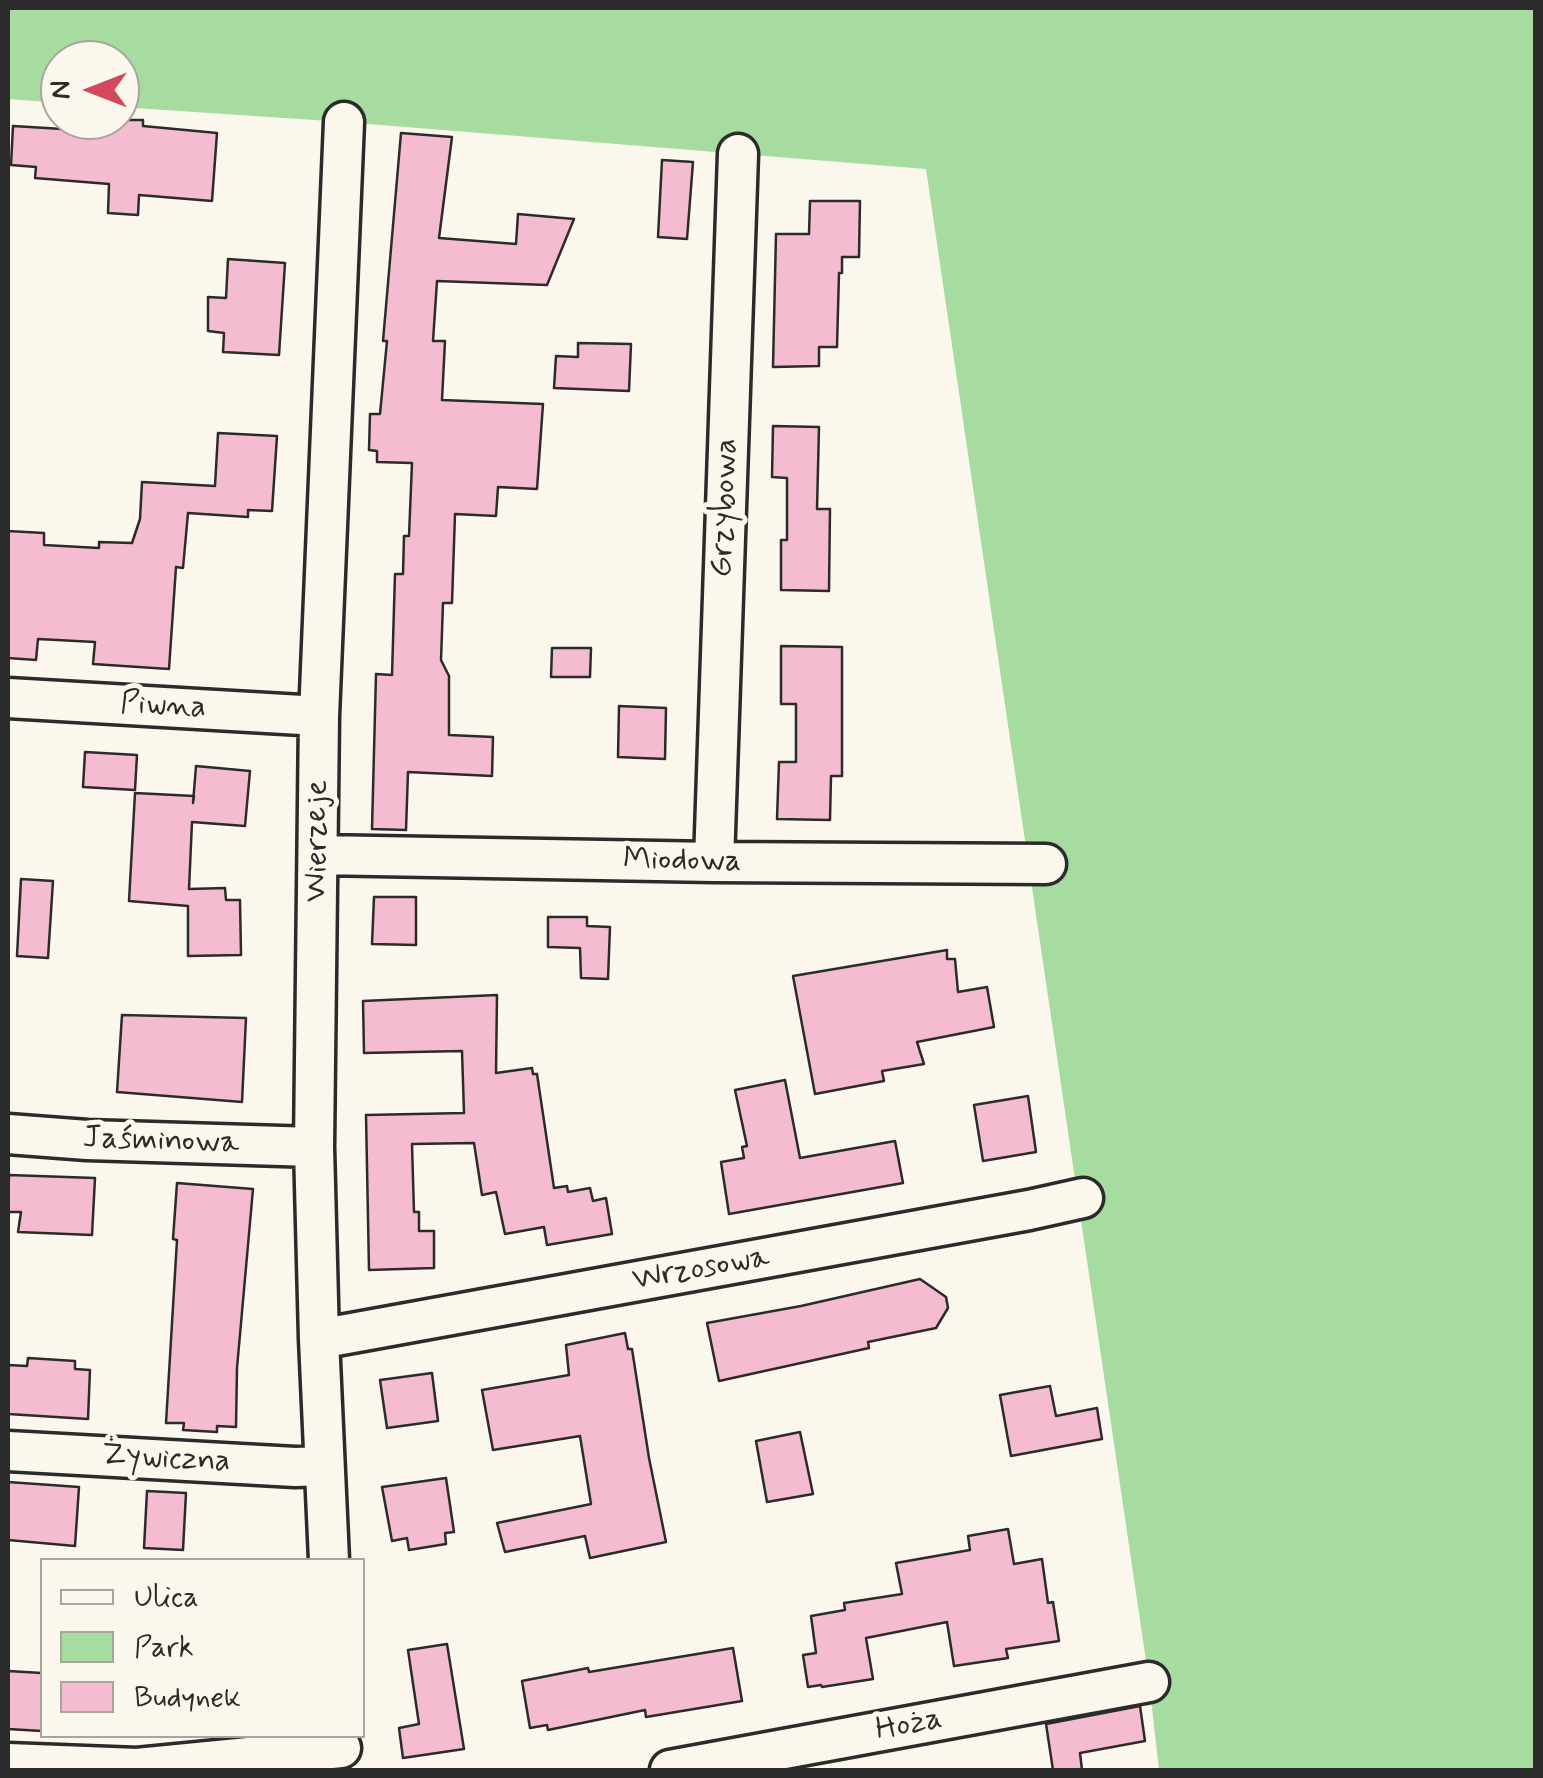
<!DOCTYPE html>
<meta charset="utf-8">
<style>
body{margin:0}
#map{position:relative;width:1543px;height:1778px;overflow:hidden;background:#fbf7ec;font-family:Mynerve,sans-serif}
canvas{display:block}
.frame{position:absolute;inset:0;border:10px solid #2b2b2b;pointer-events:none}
.legend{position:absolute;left:40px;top:1558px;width:325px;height:180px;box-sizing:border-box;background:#fbf7ec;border:2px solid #a8a59f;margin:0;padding:12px 18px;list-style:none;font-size:30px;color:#2b2b2b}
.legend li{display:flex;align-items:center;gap:20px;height:50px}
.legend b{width:50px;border:2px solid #a8a59f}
.north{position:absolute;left:40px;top:40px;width:100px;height:100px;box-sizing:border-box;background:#fbf7ec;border:2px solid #a8a59f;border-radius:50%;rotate:270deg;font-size:28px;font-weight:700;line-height:40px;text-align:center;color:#2b2b2b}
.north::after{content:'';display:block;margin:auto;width:35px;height:45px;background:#d1495b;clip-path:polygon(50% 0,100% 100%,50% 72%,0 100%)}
</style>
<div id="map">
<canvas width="1543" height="1778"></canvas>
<div class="frame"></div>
<ul class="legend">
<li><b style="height:12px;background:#fbf7ec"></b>Ulica</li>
<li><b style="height:28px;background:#a6dca0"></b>Park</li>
<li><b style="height:28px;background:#f5bcd1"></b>Budynek</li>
</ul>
<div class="north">N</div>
</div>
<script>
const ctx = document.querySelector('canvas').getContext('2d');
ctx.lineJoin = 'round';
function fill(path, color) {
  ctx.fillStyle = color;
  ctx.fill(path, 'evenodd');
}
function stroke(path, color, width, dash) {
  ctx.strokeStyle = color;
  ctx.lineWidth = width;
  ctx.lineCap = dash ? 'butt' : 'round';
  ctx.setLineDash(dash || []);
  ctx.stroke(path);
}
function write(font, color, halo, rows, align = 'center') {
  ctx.font = font + ' Mynerve,sans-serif';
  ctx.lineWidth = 10;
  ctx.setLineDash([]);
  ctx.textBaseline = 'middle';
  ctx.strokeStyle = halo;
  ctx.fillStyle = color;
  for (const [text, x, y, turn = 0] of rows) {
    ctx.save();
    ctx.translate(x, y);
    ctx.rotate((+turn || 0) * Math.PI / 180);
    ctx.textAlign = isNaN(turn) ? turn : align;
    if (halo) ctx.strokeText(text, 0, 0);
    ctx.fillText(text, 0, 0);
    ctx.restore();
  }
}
const green = new Path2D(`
 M 8,8 L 1535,8 L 1535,1770 L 1159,1770 L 1149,1681 L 926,169 L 344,122 L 120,107 L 120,60 L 60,60 L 60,103 L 8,99 Z`);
const building = new Path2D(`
 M 113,120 L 143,120 L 143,126 L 217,133 L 212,201 L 139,195 L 138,215 L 108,213 L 109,184 L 35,178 L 36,167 L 11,165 L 13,126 L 112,132 Z
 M 401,133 L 452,137 L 439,238 L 516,244 L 518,214 L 574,219 L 547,285 L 437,281 L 433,341 L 445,341 L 442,400 L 543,404 L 537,489 L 498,487 L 496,516 L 455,514 L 452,603 L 443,603 L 441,660 L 449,676 L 449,735 L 493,737 L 492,776 L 408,772 L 406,830 L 372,829 L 376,674 L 392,675 L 395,574 L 403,574 L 404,536 L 409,536 L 412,463 L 377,462 L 377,451 L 369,450 L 370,414 L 380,414 L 387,341 L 383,341 Z
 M 662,160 L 693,162 L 687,239 L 658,237 Z
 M 810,201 L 860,201 L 859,257 L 842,257 L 842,273 L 839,273 L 837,347 L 819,347 L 819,366 L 773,367 L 776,234 L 809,234 Z
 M 228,259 L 285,263 L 279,355 L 223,352 L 224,333 L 208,331 L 208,297 L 226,298 Z
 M 578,343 L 631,344 L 629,391 L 554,388 L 556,356 L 578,357 Z
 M 773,426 L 819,427 L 817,509 L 830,509 L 829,591 L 781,590 L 781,540 L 787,540 L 787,478 L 772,477 Z
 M 218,433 L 277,436 L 272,511 L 248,510 L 248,517 L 188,513 L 183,568 L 176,567 L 169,669 L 93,664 L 95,642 L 38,639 L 36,660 L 8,658 L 8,531 L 44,533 L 44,545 L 99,548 L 99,542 L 132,543 L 140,519 L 142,482 L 215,486 Z
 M 781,646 L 842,647 L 842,776 L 831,776 L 830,820 L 777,819 L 779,762 L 796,762 L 796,704 L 781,704 Z
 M 552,648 L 591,648 L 590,677 L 551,677 Z
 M 619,706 L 666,708 L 665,759 L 618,757 Z
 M 85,752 L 137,755 L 135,790 L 83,787 Z
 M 196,766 L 250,771 L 245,826 L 192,822 L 189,889 L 225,888 L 226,900 L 240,900 L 241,955 L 188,956 L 188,906 L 129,901 L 135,793 L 194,796 L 193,803 Z
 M 21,879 L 53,881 L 48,958 L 17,956 Z
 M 374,897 L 416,897 L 416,945 L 372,944 Z
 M 548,917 L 587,917 L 587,926 L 610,927 L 608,979 L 581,978 L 580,948 L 548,947 Z
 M 947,950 L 947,959 L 955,959 L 958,992 L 987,987 L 994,1027 L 917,1042 L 924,1064 L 882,1071 L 884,1081 L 815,1094 L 793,976 Z
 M 497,995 L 496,1073 L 532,1068 L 533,1074 L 537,1074 L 554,1188 L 567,1186 L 568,1192 L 590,1188 L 593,1201 L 606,1198 L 612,1234 L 547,1245 L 544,1227 L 505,1234 L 496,1192 L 482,1195 L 474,1143 L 412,1144 L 414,1212 L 419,1212 L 419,1231 L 434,1231 L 434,1268 L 369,1270 L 366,1115 L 464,1113 L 462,1051 L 364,1053 L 363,1001 Z
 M 122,1015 L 246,1018 L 242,1102 L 117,1092 Z
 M 785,1080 L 800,1158 L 895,1141 L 903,1183 L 729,1214 L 721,1162 L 744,1158 L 742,1147 L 747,1146 L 735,1090 Z
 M 1028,1096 L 1036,1152 L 983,1161 L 974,1105 Z
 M 9,1175 L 95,1178 L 92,1235 L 18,1232 L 21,1212 L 8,1212 Z
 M 177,1183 L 253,1189 L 237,1368 L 236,1427 L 217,1426 L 217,1432 L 183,1430 L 184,1423 L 166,1423 L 177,1240 L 173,1239 Z
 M 920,1279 L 946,1297 L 948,1308 L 936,1328 L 868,1342 L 869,1348 L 719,1381 L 707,1323 L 801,1306 Z
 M 625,1333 L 628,1349 L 632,1349 L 649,1458 L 666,1542 L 590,1558 L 585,1536 L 505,1552 L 497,1523 L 591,1504 L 580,1436 L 493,1450 L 482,1390 L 569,1375 L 566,1345 Z
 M 28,1358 L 75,1361 L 75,1369 L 90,1370 L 88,1419 L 8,1414 L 8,1365 L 27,1366 Z
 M 432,1373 L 438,1421 L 387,1428 L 380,1380 Z
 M 1050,1386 L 1056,1416 L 1097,1408 L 1102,1439 L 1011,1456 L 1000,1395 Z
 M 800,1432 L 813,1494 L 767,1502 L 756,1441 Z
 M 446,1478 L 454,1532 L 445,1533 L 446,1544 L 409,1550 L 407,1538 L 392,1541 L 382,1487 Z
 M 8,1482 L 79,1487 L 75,1546 L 8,1540 Z
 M 147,1491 L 186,1493 L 183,1550 L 144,1548 Z
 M 1008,1529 L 1014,1564 L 1042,1559 L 1048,1603 L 1053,1602 L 1059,1641 L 1006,1649 L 1008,1658 L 954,1666 L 947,1622 L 866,1638 L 873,1679 L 822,1687 L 821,1685 L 808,1687 L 803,1655 L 816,1653 L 811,1616 L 845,1610 L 844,1603 L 902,1594 L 896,1563 L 970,1550 L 968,1536 Z
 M 447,1644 L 464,1749 L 403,1758 L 399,1728 L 419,1724 L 408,1650 Z
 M 733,1648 L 742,1701 L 646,1717 L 645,1710 L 548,1730 L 547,1725 L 530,1728 L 522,1681 L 588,1668 L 589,1672 Z
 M 8,1671 L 42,1673 L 42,1731 L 8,1729 Z
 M 1140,1706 L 1145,1741 L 1080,1753 L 1082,1770 L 1053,1770 L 1046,1724 Z`);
const minor = new Path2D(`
 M 8,698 L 319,716
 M 319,855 L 714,862 L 1046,864
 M 714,862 L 738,154
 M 8,1134 L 87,1140 L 314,1147
 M 319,1339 L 1029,1210 L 1083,1198
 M 8,1451 L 295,1467 L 324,1466
 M 329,1560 L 319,1339 L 314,1147 L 319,716 L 344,122
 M 8,1763 L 137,1768 L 341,1748
 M 670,1770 L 1149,1682`);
const streetNames = [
 ["Grzybowa",726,508,-88],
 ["Piwna",163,707,3],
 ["Wierzeje",318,841,-90],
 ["Miodowa",682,862,1],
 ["Jaśminowa",161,1142,2],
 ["Wrzosowa",701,1270,-10],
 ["Żywiczna",166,1460,3],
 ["Hoża",909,1726,-11]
];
fill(green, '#a6dca0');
fill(building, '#f5bcd1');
stroke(building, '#2b2b2b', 2.5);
stroke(minor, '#2b2b2b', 45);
stroke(minor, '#fbf7ec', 38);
write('32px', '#2b2b2b', '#fbf7ec', streetNames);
</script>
